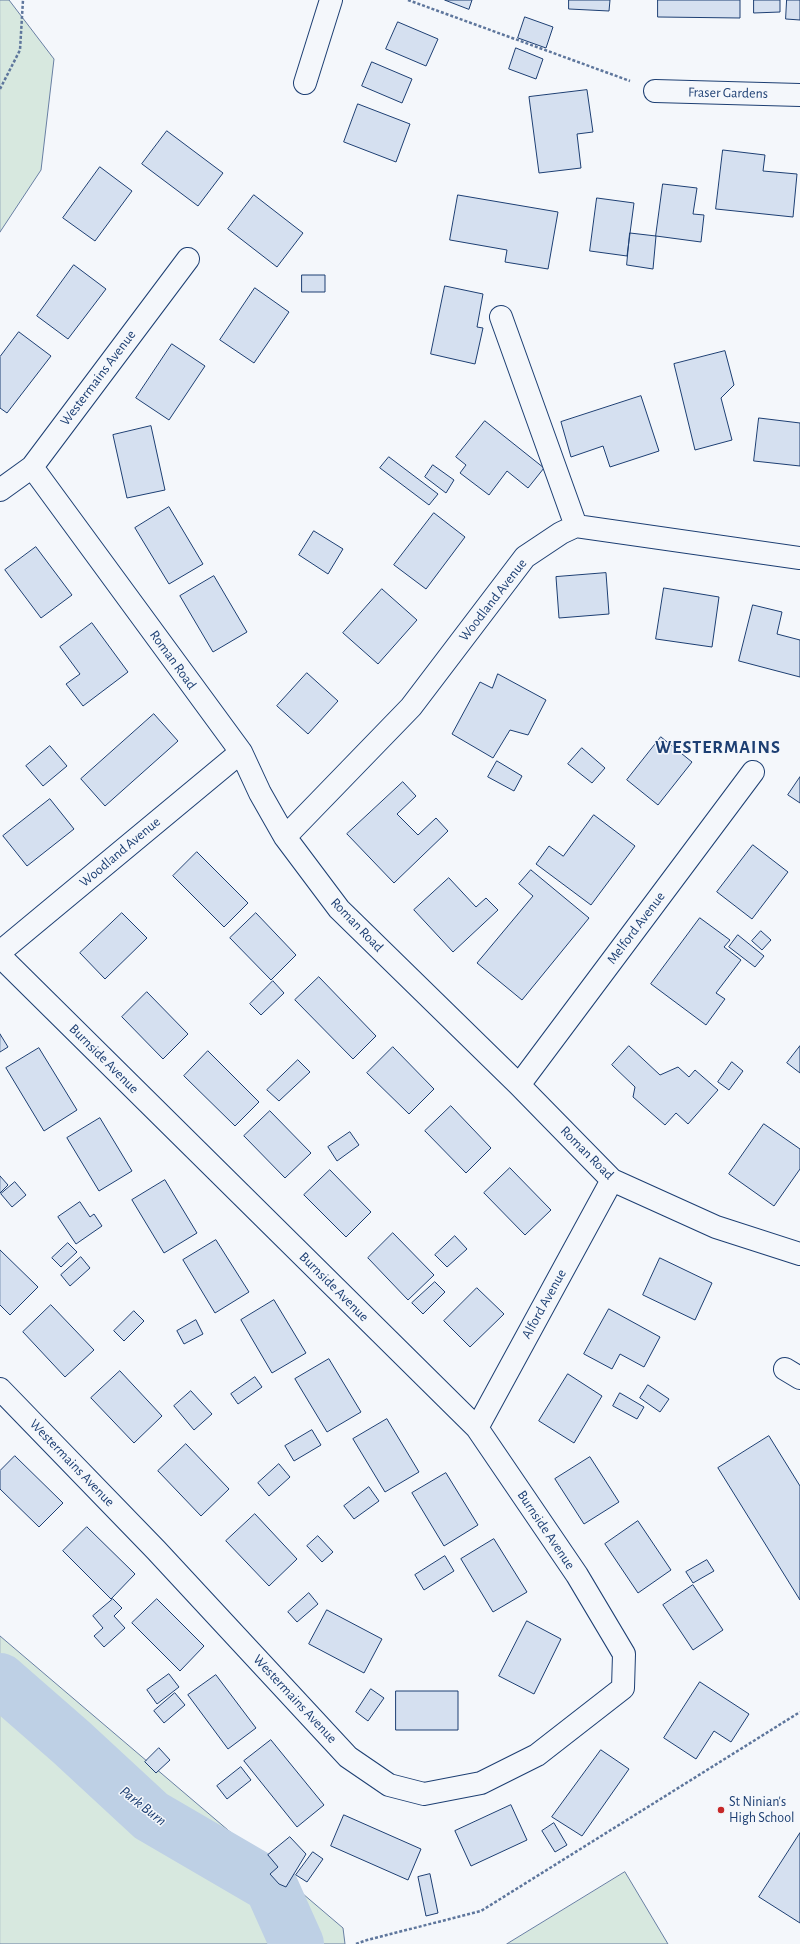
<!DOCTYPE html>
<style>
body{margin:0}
canvas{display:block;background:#f4f7fb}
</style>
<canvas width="800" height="1944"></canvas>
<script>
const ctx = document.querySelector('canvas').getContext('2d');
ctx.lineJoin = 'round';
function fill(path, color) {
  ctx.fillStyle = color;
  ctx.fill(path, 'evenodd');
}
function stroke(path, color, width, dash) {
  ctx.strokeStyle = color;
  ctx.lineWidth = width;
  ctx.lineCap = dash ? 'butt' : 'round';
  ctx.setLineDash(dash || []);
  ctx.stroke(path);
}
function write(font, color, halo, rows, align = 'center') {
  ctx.font = font + ' "Alegreya Sans",sans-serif';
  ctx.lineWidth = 3;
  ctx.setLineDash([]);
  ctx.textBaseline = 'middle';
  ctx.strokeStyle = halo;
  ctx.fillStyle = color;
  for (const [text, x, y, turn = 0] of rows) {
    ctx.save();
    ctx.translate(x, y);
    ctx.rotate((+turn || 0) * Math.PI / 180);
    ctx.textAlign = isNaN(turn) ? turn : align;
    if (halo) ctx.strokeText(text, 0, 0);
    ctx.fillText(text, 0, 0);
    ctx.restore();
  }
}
const green = new Path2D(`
 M 0,0 L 9,0 L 54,59 L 41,170 L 0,232 Z
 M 0,1636 L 343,1928 L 345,1944 L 0,1944 Z
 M 625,1872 L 668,1944 L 507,1944 Z`);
const river = new Path2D(`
 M 0,1680 L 71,1742 L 151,1816 L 271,1886 L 297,1944`);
const building = new Path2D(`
 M 445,0 L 472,0 L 469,9 Z
 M 569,0 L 610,0 L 609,11 L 569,9 Z
 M 658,0 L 740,0 L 740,18 L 658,17 Z
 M 754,0 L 780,0 L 780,12 L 754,13 Z
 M 787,0 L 800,0 L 800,20 L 786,19 Z
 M 525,17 L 553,27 L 546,48 L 518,38 Z
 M 398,22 L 438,39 L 426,66 L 386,49 Z
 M 516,48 L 543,59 L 536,79 L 509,69 Z
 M 372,62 L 412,79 L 402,103 L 362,86 Z
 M 587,90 L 593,132 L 577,134 L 581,168 L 539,173 L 529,97 Z
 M 358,104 L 410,124 L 396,162 L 344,142 Z
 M 167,131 L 223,173 L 198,206 L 142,164 Z
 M 723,150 L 765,155 L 763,171 L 797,174 L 793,217 L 716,209 Z
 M 100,167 L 132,191 L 95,241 L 63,218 Z
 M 663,184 L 697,188 L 693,214 L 704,215 L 701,242 L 656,236 Z
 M 254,195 L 303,233 L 277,267 L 228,229 Z
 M 458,195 L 558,212 L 548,269 L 505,262 L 507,250 L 450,240 Z
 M 597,198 L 634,203 L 627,256 L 590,251 Z
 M 630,233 L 656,236 L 653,269 L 627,265 Z
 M 74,265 L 106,289 L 68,339 L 37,316 Z
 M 302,275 L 325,275 L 325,292 L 302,292 Z
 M 445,286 L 483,294 L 477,327 L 483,328 L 475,364 L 431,354 Z
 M 255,288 L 289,312 L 254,363 L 220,340 Z
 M 19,332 L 51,356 L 7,413 L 0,408 L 0,357 Z
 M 172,344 L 205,366 L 169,420 L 136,398 Z
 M 725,351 L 734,385 L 721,398 L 732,440 L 695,450 L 674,364 Z
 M 641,396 L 659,451 L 610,467 L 603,446 L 571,457 L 561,422 Z
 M 759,418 L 800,423 L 800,466 L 754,461 Z
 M 485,421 L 544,468 L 528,488 L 507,471 L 489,495 L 460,473 L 466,465 L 456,457 Z
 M 151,426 L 165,490 L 127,498 L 113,435 Z
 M 389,457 L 438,494 L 429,505 L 380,468 Z
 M 433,465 L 454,480 L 446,493 L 425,477 Z
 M 169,507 L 203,564 L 169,584 L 135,528 Z
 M 434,513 L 465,537 L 426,589 L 394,565 Z
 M 314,531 L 343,549 L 328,574 L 299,555 Z
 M 36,547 L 72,595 L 41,618 L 5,570 Z
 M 606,573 L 609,614 L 559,618 L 556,577 Z
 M 214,576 L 247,632 L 213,652 L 180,596 Z
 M 664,588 L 719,597 L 712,647 L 656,639 Z
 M 382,589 L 417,620 L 378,664 L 343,633 Z
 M 753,605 L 782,612 L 777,634 L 800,640 L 800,677 L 739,661 Z
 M 92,623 L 128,672 L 83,706 L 66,684 L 80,674 L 60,647 Z
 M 307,673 L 338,701 L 308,734 L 277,706 Z
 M 498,674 L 546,700 L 528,735 L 510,730 L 493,758 L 452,734 L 480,682 L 492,688 Z
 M 154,714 L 178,741 L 105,806 L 81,779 Z
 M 661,737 L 692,762 L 658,805 L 627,780 Z
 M 50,746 L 67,766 L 43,786 L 26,766 Z
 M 582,748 L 605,768 L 592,783 L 568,764 Z
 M 497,761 L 522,776 L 514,791 L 488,777 Z
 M 800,777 L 800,803 L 788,795 Z
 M 403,782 L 416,796 L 397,814 L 418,835 L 436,818 L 448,831 L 394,883 L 347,834 Z
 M 50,799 L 74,829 L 27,866 L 3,836 Z
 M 594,815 L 635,846 L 591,905 L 536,864 L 549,846 L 563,856 Z
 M 753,845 L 788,872 L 752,919 L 717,892 Z
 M 197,852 L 248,903 L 224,927 L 173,876 Z
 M 531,870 L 589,918 L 522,1000 L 477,963 L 533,896 L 519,884 Z
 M 449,878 L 476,907 L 486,898 L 498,910 L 453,952 L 414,910 Z
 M 122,913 L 147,938 L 105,979 L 80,953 Z
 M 256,913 L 296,955 L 271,980 L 230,938 Z
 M 700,918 L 730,940 L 724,947 L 741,960 L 716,993 L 725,999 L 706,1025 L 651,984 Z
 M 761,931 L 771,940 L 762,950 L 752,941 Z
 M 738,935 L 764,956 L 755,967 L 729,947 Z
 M 319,977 L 376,1036 L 353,1059 L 295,1000 Z
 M 273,981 L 284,993 L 261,1015 L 250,1004 Z
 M 147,992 L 188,1034 L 163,1059 L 122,1017 Z
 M 0,1034 L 8,1047 L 0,1052 Z
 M 629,1046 L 660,1075 L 678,1067 L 689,1077 L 695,1070 L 718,1090 L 688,1124 L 676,1113 L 665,1125 L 633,1097 L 635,1087 L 612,1065 Z
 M 800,1046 L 800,1073 L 787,1063 Z
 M 393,1047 L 434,1089 L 409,1114 L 367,1073 Z
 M 39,1048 L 77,1110 L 44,1131 L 6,1068 Z
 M 208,1051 L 259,1102 L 235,1126 L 184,1076 Z
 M 298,1060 L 310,1072 L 279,1101 L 267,1090 Z
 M 732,1062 L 743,1071 L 729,1090 L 718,1082 Z
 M 451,1106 L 491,1148 L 466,1173 L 425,1131 Z
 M 270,1111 L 311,1153 L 285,1178 L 244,1136 Z
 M 100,1118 L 132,1171 L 99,1191 L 67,1138 Z
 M 764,1124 L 800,1149 L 800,1169 L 774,1206 L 729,1174 Z
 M 350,1132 L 359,1145 L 337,1161 L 328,1147 Z
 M 510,1168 L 551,1210 L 525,1235 L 484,1193 Z
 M 330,1170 L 371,1212 L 346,1237 L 304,1195 Z
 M 0,1176 L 8,1185 L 0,1193 Z
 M 165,1180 L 197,1233 L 164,1253 L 132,1200 Z
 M 15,1182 L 26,1195 L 12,1207 L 1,1194 Z
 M 80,1202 L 90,1217 L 94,1214 L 102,1226 L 76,1244 L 58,1217 Z
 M 393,1233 L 434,1275 L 408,1300 L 368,1258 Z
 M 455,1236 L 467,1249 L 447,1267 L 435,1255 Z
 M 216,1240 L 249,1292 L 215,1313 L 183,1260 Z
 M 68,1243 L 77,1252 L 61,1267 L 52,1258 Z
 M 0,1250 L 38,1287 L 10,1315 L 0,1305 Z
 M 81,1257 L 90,1268 L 70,1286 L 61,1275 Z
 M 660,1258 L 712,1283 L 695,1320 L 643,1295 Z
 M 435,1282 L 445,1292 L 423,1314 L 412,1303 Z
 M 477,1288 L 504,1314 L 470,1347 L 444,1321 Z
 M 274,1300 L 306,1353 L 272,1373 L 241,1320 Z
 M 51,1305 L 94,1350 L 65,1377 L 23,1332 Z
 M 609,1309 L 660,1337 L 644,1367 L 620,1354 L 612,1369 L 584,1354 Z
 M 134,1311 L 144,1321 L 124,1341 L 114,1331 Z
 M 196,1320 L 203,1334 L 184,1344 L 177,1331 Z
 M 329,1359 L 361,1412 L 327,1432 L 295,1379 Z
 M 120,1371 L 162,1416 L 134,1443 L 91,1398 Z
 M 568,1374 L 602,1396 L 574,1443 L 539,1421 Z
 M 255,1377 L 262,1387 L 238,1404 L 231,1394 Z
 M 648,1385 L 669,1399 L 660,1412 L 640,1398 Z
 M 191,1391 L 212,1414 L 194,1430 L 174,1406 Z
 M 620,1393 L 644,1407 L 637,1419 L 613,1406 Z
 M 387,1419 L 419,1472 L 385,1492 L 353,1439 Z
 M 312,1430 L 321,1445 L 294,1461 L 285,1446 Z
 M 769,1436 L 800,1486 L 800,1600 L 718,1468 Z
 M 186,1444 L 229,1489 L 201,1516 L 158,1471 Z
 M 15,1456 L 63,1503 L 39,1527 L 0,1489 L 0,1471 Z
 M 590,1457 L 619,1502 L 584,1524 L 555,1479 Z
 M 279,1464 L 290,1477 L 269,1496 L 258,1483 Z
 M 446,1473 L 478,1525 L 444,1546 L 412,1493 Z
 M 369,1487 L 379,1501 L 354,1519 L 344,1506 Z
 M 255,1514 L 297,1559 L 269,1586 L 226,1541 Z
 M 638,1521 L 671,1570 L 638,1593 L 605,1544 Z
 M 87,1527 L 135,1574 L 111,1599 L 63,1551 Z
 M 318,1536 L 333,1552 L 322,1562 L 307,1546 Z
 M 494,1539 L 527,1592 L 493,1612 L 461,1559 Z
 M 445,1556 L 454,1571 L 424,1590 L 415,1575 Z
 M 707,1560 L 714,1571 L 693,1583 L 686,1572 Z
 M 693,1585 L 723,1630 L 693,1650 L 663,1605 Z
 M 309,1593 L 318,1604 L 297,1622 L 288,1612 Z
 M 113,1599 L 122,1608 L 114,1616 L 125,1628 L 104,1647 L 94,1636 L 103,1628 L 93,1616 Z
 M 157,1599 L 204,1646 L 180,1671 L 132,1623 Z
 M 327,1610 L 382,1639 L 364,1673 L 309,1644 Z
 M 527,1621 L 561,1639 L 534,1694 L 499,1676 Z
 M 169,1674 L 179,1687 L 157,1704 L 147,1690 Z
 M 216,1675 L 256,1728 L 228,1749 L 188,1695 Z
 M 700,1682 L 749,1714 L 731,1742 L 714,1731 L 696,1759 L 664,1738 Z
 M 371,1689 L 384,1698 L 368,1721 L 356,1712 Z
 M 396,1691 L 458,1691 L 458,1730 L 396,1730 Z
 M 175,1693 L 185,1705 L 164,1723 L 154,1711 Z
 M 271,1740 L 324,1805 L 297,1827 L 244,1761 Z
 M 159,1748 L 170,1760 L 156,1773 L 145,1762 Z
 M 601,1750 L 629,1769 L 582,1836 L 552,1817 Z
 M 241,1767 L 251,1780 L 227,1799 L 217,1786 Z
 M 511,1805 L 527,1840 L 471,1866 L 455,1831 Z
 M 344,1815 L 421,1849 L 408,1880 L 331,1846 Z
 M 554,1823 L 567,1845 L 555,1852 L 542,1831 Z
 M 800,1833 L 800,1923 L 759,1897 Z
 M 290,1837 L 306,1854 L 286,1887 L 279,1884 L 270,1874 L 278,1867 L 268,1855 Z
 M 313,1852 L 323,1859 L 307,1882 L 296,1875 Z
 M 430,1874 L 438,1913 L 426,1916 L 418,1877 Z`);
const path = new Path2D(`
 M 408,0 L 630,81
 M 0,89 L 20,50 L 23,0
 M 356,1944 L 367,1940 L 481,1911 L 800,1712`);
const minor = new Path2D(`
 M 305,83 L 331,0
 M 655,91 L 800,95
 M 501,317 L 576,526
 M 32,467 L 241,752 L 260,793 L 285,837 L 339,909 L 519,1085 L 612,1180 L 716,1227 L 800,1254
 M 0,490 L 32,467 L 188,259
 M 285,837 L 411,707 L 525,557 L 561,533 L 576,526 L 800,558
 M 0,952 L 241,752
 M 0,956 L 477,1428 L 577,1575 L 624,1654 L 623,1688 L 537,1755 L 481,1783 L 424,1794 L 389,1785 L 348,1757 L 156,1550 L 0,1389
 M 519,1085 L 753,772
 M 785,1369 L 800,1378
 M 477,1428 L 612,1180`);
const markers = [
 [721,1810,4,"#c62828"]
];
const streetNames = [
 ["Fraser Gardens",728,93,1],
 ["Westermains Avenue",98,378,-53],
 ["Woodland Avenue",493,600,-52],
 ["Roman Road",173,660,54],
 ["Woodland Avenue",120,852,-40],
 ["Roman Road",357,925,46],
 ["Melford Avenue",636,928,-53],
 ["Burnside Avenue",104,1059,45],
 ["Roman Road",587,1153,45],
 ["Burnside Avenue",334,1287,45],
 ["Alford Avenue",544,1304,-61],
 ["Westermains Avenue",72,1463,46],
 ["Burnside Avenue",546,1530,56],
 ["Westermains Avenue",295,1699,47]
];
const poiNames = [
 ["St Ninian's",729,1802],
 ["High School",729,1818]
];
const waterNames = [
 ["Park Burn",143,1806,38]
];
const districtNames = [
 ["WESTERMAINS",718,748]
];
fill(green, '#d7e8df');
stroke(green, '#687fa3', 1);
stroke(river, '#bed0e5', 54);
fill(building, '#d5e0f0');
stroke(building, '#1d3f73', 1);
stroke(minor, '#1d3f73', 24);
stroke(path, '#5e769c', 2.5, [3, 2]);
stroke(minor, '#f4f7fb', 22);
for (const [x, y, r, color] of markers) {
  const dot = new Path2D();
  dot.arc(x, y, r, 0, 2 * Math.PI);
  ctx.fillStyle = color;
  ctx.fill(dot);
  stroke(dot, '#f4f7fb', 1.5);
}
write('14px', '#1d3f73', '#f4f7fb', streetNames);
write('14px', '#1d3f73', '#f4f7fb', poiNames, 'left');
write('italic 15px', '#1d3f73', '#f4f7fb', waterNames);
ctx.letterSpacing = '1px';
write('bold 18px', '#1d3f73', '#f4f7fb', districtNames);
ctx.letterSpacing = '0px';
</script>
